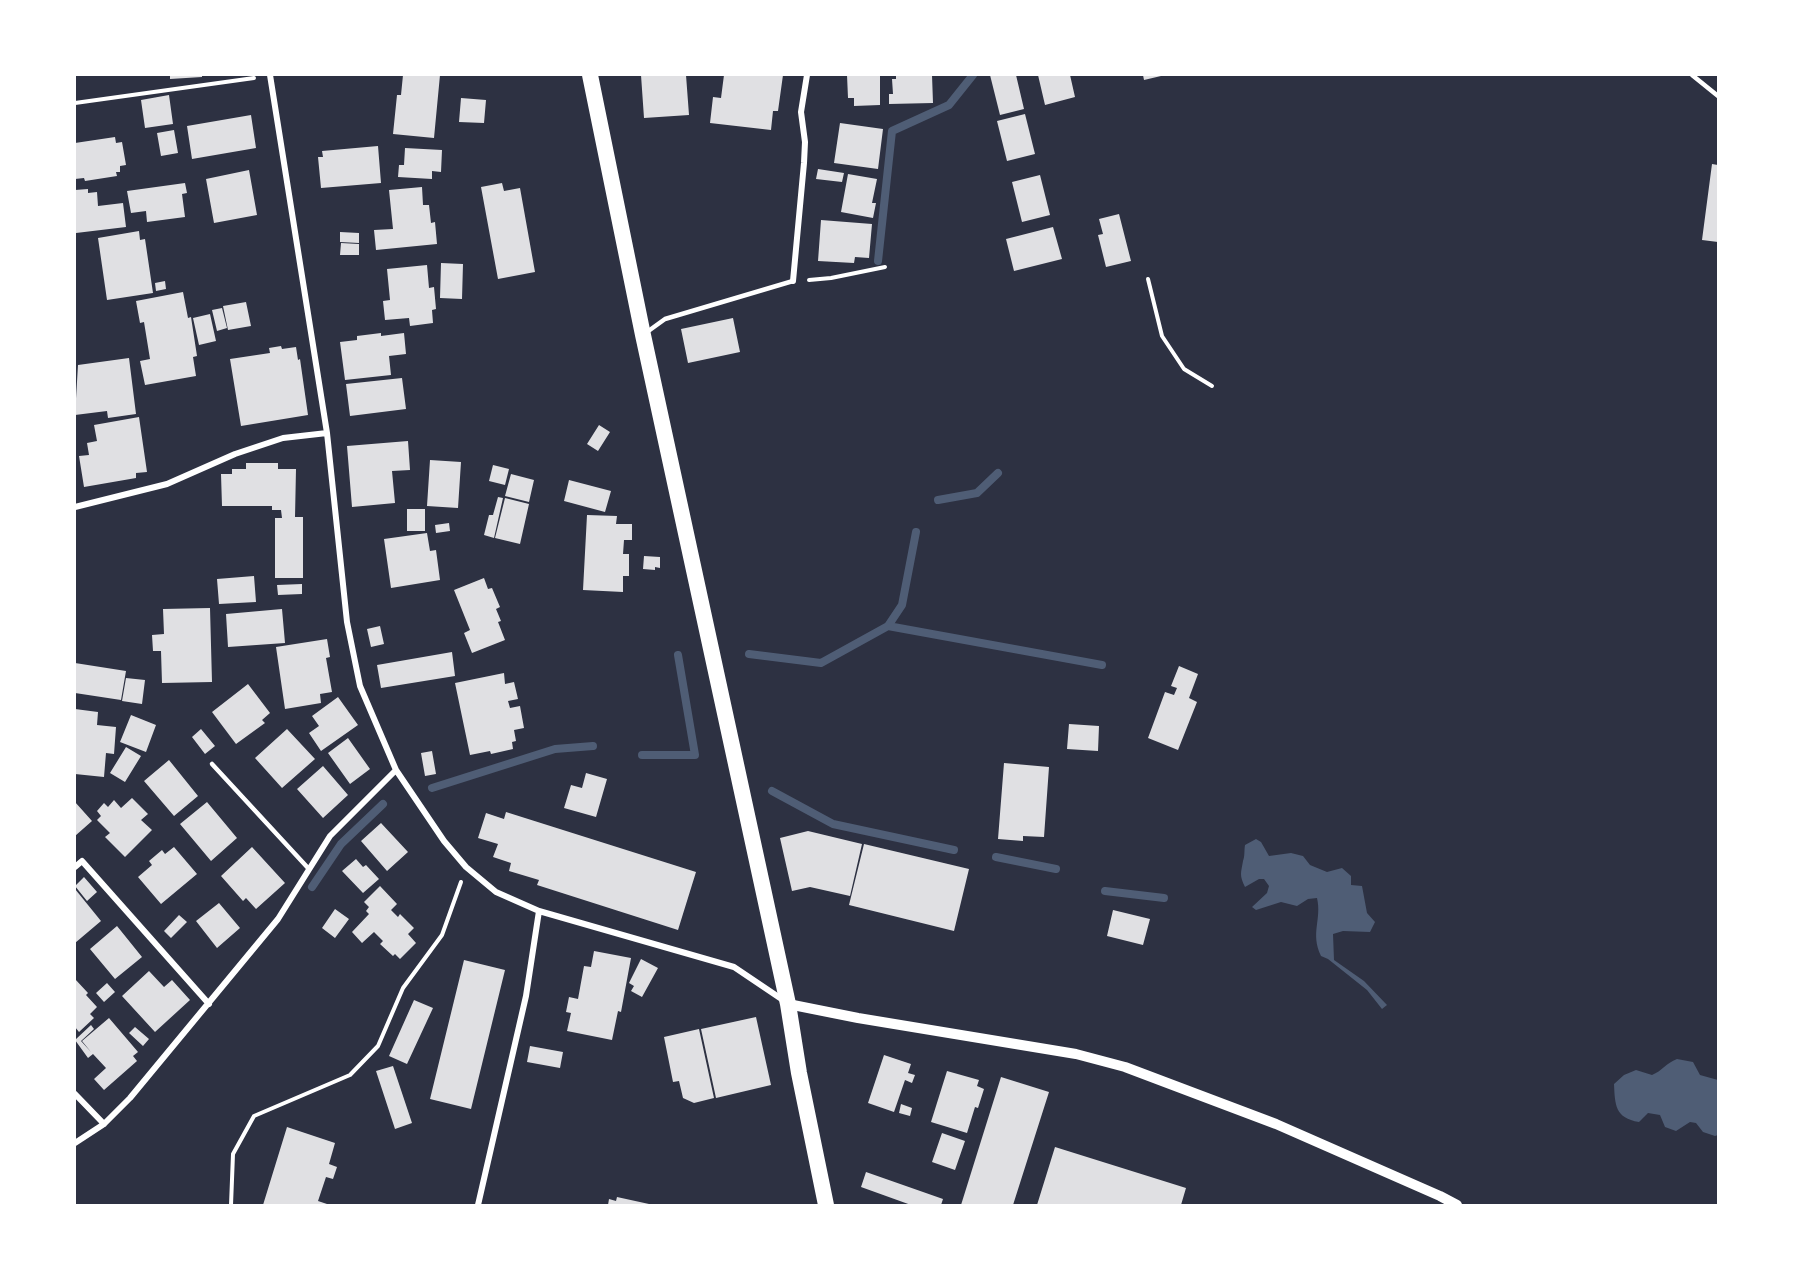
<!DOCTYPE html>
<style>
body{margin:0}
#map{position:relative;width:1793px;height:1280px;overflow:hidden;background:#2d3142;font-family:Figtree,sans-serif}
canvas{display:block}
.frame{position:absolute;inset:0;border:76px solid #fff;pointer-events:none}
</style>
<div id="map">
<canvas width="1793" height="1280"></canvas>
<div class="frame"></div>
</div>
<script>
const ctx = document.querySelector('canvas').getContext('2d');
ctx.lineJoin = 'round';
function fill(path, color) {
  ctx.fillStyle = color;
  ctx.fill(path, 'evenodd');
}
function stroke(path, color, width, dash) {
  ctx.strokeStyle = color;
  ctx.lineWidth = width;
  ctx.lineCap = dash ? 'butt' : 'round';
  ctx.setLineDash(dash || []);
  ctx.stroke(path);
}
const water = new Path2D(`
 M 1256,839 L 1261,842 L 1269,856 L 1291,853 L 1303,856 L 1310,865 L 1327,872 L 1342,868 L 1351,876 L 1351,885 L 1362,886 L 1367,913 L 1375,922 L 1370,932 L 1343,931 L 1333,934 L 1334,960 L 1364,981 L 1387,1005 L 1382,1009 L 1367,990 L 1328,959 L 1321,956 C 1310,933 1322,920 1317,898 L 1308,899 L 1297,906 L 1281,902 L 1256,910 L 1252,907 L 1267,893 L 1269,886 L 1264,879 L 1259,879 L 1245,887 C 1239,875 1241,873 1243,861 C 1245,856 1244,851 1245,845 Z
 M 1677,1059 L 1693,1062 L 1700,1075 L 1718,1080 L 1718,1135 L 1715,1136 L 1703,1132 L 1696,1123 L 1690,1122 L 1676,1131 L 1665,1127 L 1660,1115 L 1648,1113 L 1639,1122 C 1615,1118 1615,1105 1614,1084 L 1624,1075 L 1636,1070 L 1652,1075 C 1662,1071 1666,1063 1677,1059 Z`);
const stream = new Path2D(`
 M 878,261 L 892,131 L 949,105 L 973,75
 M 938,500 L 977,493 L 998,473
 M 888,626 L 1102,665
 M 749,654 L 821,663 L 888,626 L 902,605 L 916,532
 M 642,755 L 695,755 L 678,655
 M 432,788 L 555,749 L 593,746
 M 772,791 L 833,824 L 954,850
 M 996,857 L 1056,869
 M 312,887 L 341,844 L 383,804
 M 1105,891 L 1164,898`);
const building = new Path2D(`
 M 170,75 L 202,75 L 202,77 L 170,79 Z
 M 403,75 L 440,75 L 434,138 L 393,134 L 397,95 L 401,95 Z
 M 641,75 L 686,75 L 689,115 L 644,118 Z
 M 724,75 L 783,75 L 778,111 L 773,111 L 771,130 L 710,123 L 713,97 L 721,98 Z
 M 847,75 L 880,75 L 880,105 L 854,106 L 854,98 L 848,98 Z
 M 896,75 L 932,75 L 933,103 L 889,104 L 889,94 L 893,94 L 892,79 L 896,79 Z
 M 990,75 L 1016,75 L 1024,109 L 1000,115 Z
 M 1038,75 L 1070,75 L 1075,97 L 1045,105 Z
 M 1143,75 L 1161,75 L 1161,76 L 1144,80 Z
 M 169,95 L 173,124 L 145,128 L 141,100 Z
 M 461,98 L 486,100 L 484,123 L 459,122 Z
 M 1025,114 L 1035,154 L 1007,161 L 997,121 Z
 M 251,115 L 256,148 L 192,159 L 187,126 Z
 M 840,123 L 883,129 L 878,169 L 834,163 Z
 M 174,130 L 178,153 L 161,156 L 157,133 Z
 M 115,137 L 116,143 L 122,142 L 126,165 L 120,166 L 120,172 L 116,172 L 117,176 L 85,181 L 84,178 L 75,179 L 75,143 Z
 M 378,146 L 381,183 L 321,188 L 318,157 L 323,157 L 322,151 Z
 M 405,148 L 442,150 L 441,172 L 432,171 L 432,179 L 398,177 L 399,165 L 404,165 Z
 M 1712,164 L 1718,165 L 1718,242 L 1702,240 Z
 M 818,169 L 844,173 L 842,182 L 816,179 Z
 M 249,170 L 257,215 L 214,223 L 206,179 Z
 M 848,174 L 877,179 L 872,203 L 876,203 L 873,218 L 841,212 Z
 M 1040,175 L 1050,215 L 1022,222 L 1012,182 Z
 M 185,183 L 187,193 L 182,194 L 185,217 L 147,222 L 146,211 L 131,213 L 127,191 Z
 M 502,183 L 504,191 L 520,188 L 535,272 L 498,279 L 481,187 Z
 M 422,187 L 423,205 L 429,205 L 431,223 L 435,222 L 437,244 L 376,250 L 374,230 L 393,229 L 389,190 Z
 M 88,189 L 88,193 L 97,192 L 98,206 L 123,203 L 126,227 L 76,233 L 75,190 Z
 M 1119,214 L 1131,261 L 1106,267 L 1098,235 L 1103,234 L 1099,219 Z
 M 821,220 L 872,224 L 869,258 L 855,257 L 854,263 L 818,261 Z
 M 1053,227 L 1062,259 L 1014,271 L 1006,239 Z
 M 139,231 L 140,240 L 145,239 L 153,293 L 107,300 L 98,238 Z
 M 340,232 L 359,233 L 359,243 L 340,242 Z
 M 341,243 L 359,244 L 359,255 L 340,255 Z
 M 441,263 L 463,264 L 462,299 L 440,298 Z
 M 427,265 L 429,288 L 434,287 L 436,309 L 432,310 L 433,323 L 410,326 L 409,318 L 385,320 L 383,301 L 390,300 L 387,269 Z
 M 165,281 L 166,289 L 156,291 L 155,283 Z
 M 183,292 L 188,318 L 191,317 L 197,356 L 193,357 L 196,376 L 145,385 L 140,361 L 150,359 L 144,322 L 140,323 L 136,301 Z
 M 246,302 L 251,326 L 228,330 L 223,306 Z
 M 222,308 L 227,328 L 217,331 L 212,310 Z
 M 210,314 L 216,341 L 199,345 L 193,318 Z
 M 733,318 L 740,352 L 688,363 L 681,329 Z
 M 381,333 L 381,336 L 404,333 L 406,354 L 389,356 L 391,375 L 345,380 L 340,342 L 357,340 L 357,336 Z
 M 281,346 L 282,349 L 296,347 L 298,360 L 300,359 L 308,415 L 241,426 L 230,359 L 270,353 L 269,348 Z
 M 129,358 L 136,414 L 108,418 L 107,411 L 75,415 L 78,365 Z
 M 402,378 L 406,409 L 350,416 L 346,384 Z
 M 139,417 L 147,472 L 136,473 L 136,478 L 84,487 L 79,456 L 89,455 L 87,443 L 97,441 L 94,425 Z
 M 599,425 L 610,432 L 598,451 L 587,444 Z
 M 408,441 L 410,470 L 392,471 L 395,503 L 352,507 L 347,446 Z
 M 430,460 L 461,462 L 458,508 L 427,506 Z
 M 246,463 L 278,463 L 278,469 L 296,469 L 295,517 L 303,517 L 303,578 L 275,578 L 275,518 L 282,518 L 281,510 L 272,510 L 272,506 L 222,506 L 221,474 L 232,474 L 232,469 L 246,469 Z
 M 493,465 L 509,469 L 505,485 L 489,481 Z
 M 511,474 L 534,480 L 529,502 L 505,496 Z
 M 569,480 L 611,491 L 605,512 L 564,501 Z
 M 498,497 L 503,498 L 494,538 L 484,535 L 489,515 L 493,515 Z
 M 505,498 L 529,504 L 520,544 L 495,538 Z
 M 407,509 L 425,509 L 425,531 L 407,531 Z
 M 587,515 L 617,516 L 616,524 L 632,524 L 632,540 L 624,540 L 623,554 L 629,554 L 629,576 L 623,576 L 623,592 L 583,590 Z
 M 449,523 L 450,531 L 436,533 L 435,525 Z
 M 427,533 L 430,551 L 436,550 L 440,580 L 391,588 L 384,539 Z
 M 644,556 L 660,557 L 660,568 L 655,567 L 655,570 L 643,569 Z
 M 254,576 L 256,602 L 219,604 L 217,579 Z
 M 484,578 L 488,589 L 492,588 L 500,607 L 496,609 L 501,621 L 498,622 L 505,640 L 472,653 L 464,633 L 470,630 L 454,590 Z
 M 302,584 L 302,594 L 278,595 L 277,585 Z
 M 210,608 L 212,682 L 162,683 L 161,651 L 153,651 L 152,635 L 164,634 L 163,609 Z
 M 282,609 L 285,643 L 228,647 L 226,614 Z
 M 380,626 L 384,644 L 371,647 L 367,629 Z
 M 327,639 L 330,657 L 326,658 L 332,692 L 320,694 L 321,703 L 285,709 L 276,647 Z
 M 452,652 L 455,676 L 381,688 L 377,665 Z
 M 75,663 L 126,671 L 121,700 L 75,693 Z
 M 1179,666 L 1198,674 L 1189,698 L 1197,702 L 1178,750 L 1148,738 L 1165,692 L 1174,695 L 1177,688 L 1171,686 Z
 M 504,673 L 505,684 L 514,682 L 518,699 L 508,701 L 510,708 L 520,706 L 524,728 L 514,730 L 516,741 L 512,742 L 513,749 L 491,754 L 490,751 L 470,755 L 455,683 Z
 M 126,678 L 145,680 L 142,704 L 122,701 Z
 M 248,684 L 270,713 L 262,720 L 265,723 L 236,744 L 212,712 Z
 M 338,697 L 358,725 L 321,751 L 309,733 L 319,726 L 312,716 Z
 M 75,709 L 98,712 L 97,725 L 116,727 L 114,754 L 106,753 L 104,777 L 75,774 Z
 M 131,715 L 156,725 L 146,752 L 120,742 Z
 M 1069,724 L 1099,726 L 1098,751 L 1067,749 Z
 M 201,729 L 215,746 L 205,754 L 192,737 Z
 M 287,729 L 315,759 L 282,788 L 255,758 Z
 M 348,738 L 370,769 L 350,784 L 328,753 Z
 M 126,747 L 141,756 L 125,782 L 110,773 Z
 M 432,751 L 436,774 L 425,776 L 421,753 Z
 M 169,760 L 198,796 L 174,816 L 144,781 Z
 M 1004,763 L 1049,767 L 1044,837 L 1023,836 L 1023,841 L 998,839 Z
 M 323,766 L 348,795 L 323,818 L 297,789 Z
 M 586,773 L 607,779 L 596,817 L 564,808 L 571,785 L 582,788 Z
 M 132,798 L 148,814 L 141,820 L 152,830 L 125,857 L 105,837 L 110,833 L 97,820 L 101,816 L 97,811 L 104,803 L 108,807 L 114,800 L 121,808 Z
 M 75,802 L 92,821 L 75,836 Z
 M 207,802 L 237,838 L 211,861 L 180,824 Z
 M 506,812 L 696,872 L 678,930 L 537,885 L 539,880 L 509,871 L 511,863 L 493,857 L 498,844 L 478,838 L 486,813 L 504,819 Z
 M 381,823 L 408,852 L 387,871 L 361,841 Z
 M 808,831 L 862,844 L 850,896 L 810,887 L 792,891 L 780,838 Z
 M 864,844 L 969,869 L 954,931 L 849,905 Z
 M 174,847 L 197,874 L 161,904 L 138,877 L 152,865 L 149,861 L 162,850 L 165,854 Z
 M 252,847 L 285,883 L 256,909 L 246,898 L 243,901 L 221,876 Z
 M 356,859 L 363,867 L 366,865 L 379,879 L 363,893 L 342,871 Z
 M 84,877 L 97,892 L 87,901 L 75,886 Z
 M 380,886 L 397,904 L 391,910 L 398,917 L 400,914 L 414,928 L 408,934 L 416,943 L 400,959 L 395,954 L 393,956 L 380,944 L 383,941 L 374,932 L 362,943 L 352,932 L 369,914 L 366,911 L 369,907 L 364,902 Z
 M 75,889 L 101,921 L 75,943 Z
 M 219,903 L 240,928 L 217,948 L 196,921 Z
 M 335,909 L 349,919 L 335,938 L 322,928 Z
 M 1113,910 L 1150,919 L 1143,945 L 1107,936 Z
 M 179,915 L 187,922 L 171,938 L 164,931 Z
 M 117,926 L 142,957 L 115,979 L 90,949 Z
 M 594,951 L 631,958 L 621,1012 L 618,1011 L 612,1040 L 567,1031 L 571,1013 L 566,1012 L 569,997 L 578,999 L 584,966 L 591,967 Z
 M 641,959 L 658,968 L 642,997 L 631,991 L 634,986 L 629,983 Z
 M 464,960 L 505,970 L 471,1109 L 430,1099 Z
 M 149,971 L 164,987 L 172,980 L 190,1000 L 155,1032 L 122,996 Z
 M 75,979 L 88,993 L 86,995 L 97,1007 L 90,1014 L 94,1018 L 79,1032 L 75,1027 Z
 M 107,983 L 115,992 L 104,1002 L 96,993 Z
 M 414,1000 L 433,1008 L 407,1064 L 389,1056 Z
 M 756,1017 L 771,1085 L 716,1098 L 701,1029 Z
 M 109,1018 L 138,1052 L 133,1056 L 137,1061 L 104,1090 L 94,1079 L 106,1068 L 93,1054 L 88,1058 L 75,1040 L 91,1025 L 94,1029 L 81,1041 L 91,1052 L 82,1041 Z
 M 135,1027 L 149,1039 L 143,1046 L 129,1033 Z
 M 699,1029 L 714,1098 L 694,1103 L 683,1098 L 679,1081 L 673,1082 L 664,1037 Z
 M 530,1046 L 563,1052 L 560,1068 L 527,1062 Z
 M 884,1055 L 911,1064 L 908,1073 L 915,1075 L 912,1083 L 905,1080 L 894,1112 L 868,1103 Z
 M 393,1066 L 412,1123 L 395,1129 L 376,1071 Z
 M 947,1071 L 979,1080 L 977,1086 L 984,1089 L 978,1108 L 975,1107 L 967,1133 L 931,1122 Z
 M 1001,1077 L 1049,1092 L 1013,1205 L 961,1205 Z
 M 901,1104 L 912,1108 L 910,1116 L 899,1113 Z
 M 287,1127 L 335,1143 L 329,1164 L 337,1167 L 333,1179 L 326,1177 L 318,1201 L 330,1205 L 263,1205 Z
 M 942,1133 L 965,1141 L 955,1170 L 932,1162 Z
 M 1055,1147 L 1186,1188 L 1181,1205 L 1037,1205 Z
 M 866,1172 L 943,1199 L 941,1205 L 911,1205 L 861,1187 Z
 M 617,1197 L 649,1204 L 649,1205 L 608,1205 L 609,1199 L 616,1201 Z`);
const path = new Path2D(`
 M 75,103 L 254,78
 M 1148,279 L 1162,336 L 1184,369 L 1212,386
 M 809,280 L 831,278 L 885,267
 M 231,1205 L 233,1154 L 254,1116 L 350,1075 L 378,1046 L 403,988 L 442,935 L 461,882`);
const service = new Path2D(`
 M 1692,75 L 1718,96
 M 647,332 L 665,319 L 793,281
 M 212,764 L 308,868`);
const minor = new Path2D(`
 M 270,75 L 327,433 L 347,622 L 360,686 L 396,770 L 444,841 L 466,867 L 496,892 L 539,911 L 734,967 L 783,1000
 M 793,281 L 804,163 L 805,142 L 801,112 L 807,75
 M 75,507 L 167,484 L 235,454 L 283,438 L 327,433
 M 75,867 L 82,861 L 209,1004
 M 75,1094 L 104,1124
 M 75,1143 L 104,1124 L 130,1098 L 278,919 L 330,836 L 396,770
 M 478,1205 L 526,996 L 539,911`);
const tertiary = new Path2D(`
 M 788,1004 L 858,1018 L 1076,1054 L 1125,1067 L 1276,1124 L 1440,1196 L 1457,1205`);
const trunk = new Path2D(`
 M 590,75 L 643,335 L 788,1004 L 799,1073 L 826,1205`);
fill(water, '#4f5d75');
stroke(stream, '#4f5d75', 8);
fill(building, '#e0e0e3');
stroke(path, '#fff', 4);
stroke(service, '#fff', 4.5);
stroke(minor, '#fff', 6);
stroke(tertiary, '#fff', 10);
stroke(trunk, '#fff', 16);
</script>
